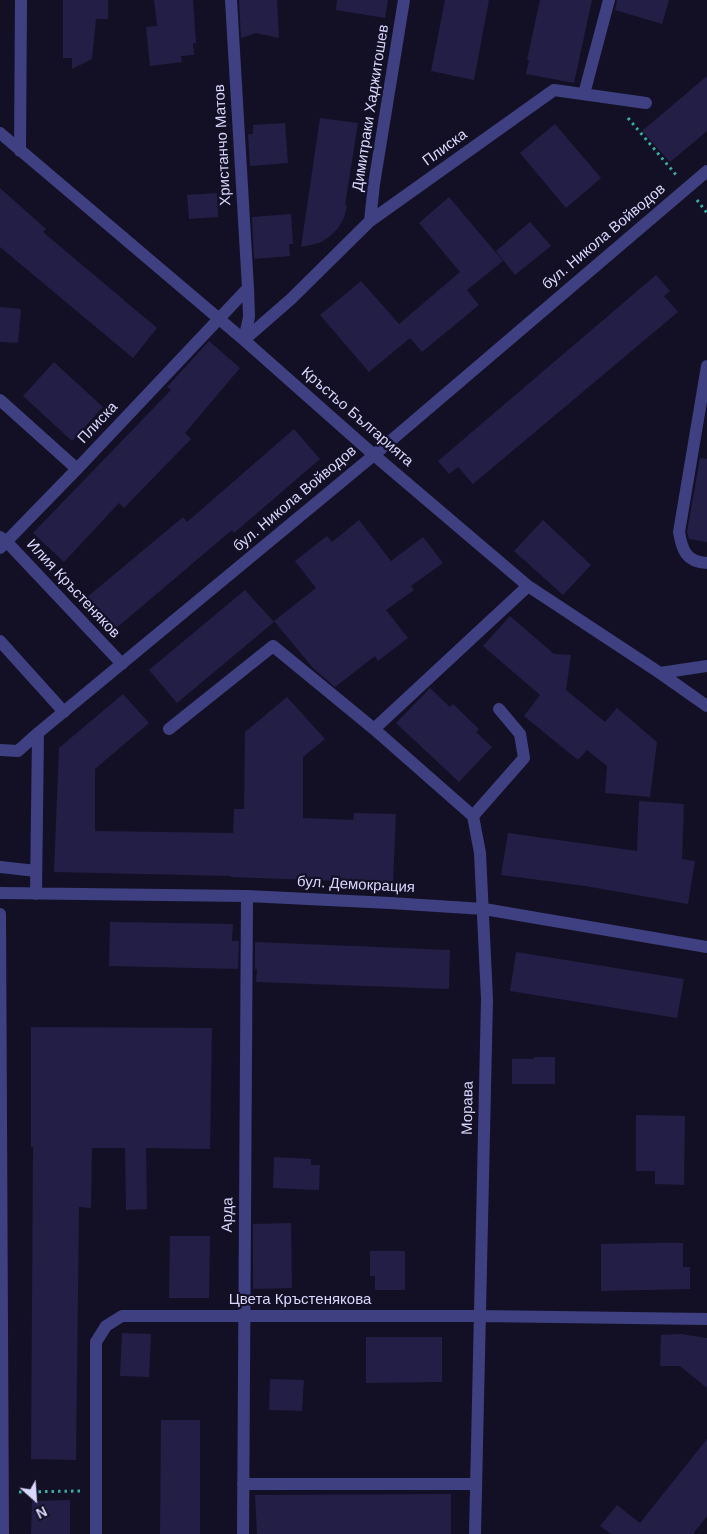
<!DOCTYPE html>
<meta charset="utf-8">
<style>
body{margin:0}
#map{position:relative;width:707px;height:1534px;overflow:hidden;background:#131025;font-family:Helvetica,sans-serif}
canvas{display:block}
.north{position:absolute;left:10px;top:1474px;width:50px;height:50px;-webkit-text-stroke:4px #131025;paint-order:stroke;rotate:154deg;font-size:14px;font-weight:700;line-height:20px;text-align:center;color:#d9d7fd}
.north::after{content:'';display:block;margin:auto;width:18px;height:22px;background:#d9d7fd;clip-path:polygon(50% 0,100% 100%,50% 72%,0 100%)}
</style>
<div id="map">
<canvas width="707" height="1534"></canvas>
<div class="north">N</div>
</div>
<script>
const ctx = document.querySelector('canvas').getContext('2d');
ctx.lineJoin = 'round';
function fill(path, color) {
  ctx.fillStyle = color;
  ctx.fill(path, 'evenodd');
}
function stroke(path, color, width, dash) {
  ctx.strokeStyle = color;
  ctx.lineWidth = width;
  ctx.lineCap = dash ? 'butt' : 'round';
  ctx.setLineDash(dash || []);
  ctx.stroke(path);
}
function write(font, color, halo, rows, align = 'center') {
  ctx.font = font + ' Helvetica,sans-serif';
  ctx.lineWidth = 4.5;
  ctx.setLineDash([]);
  ctx.textBaseline = 'middle';
  ctx.strokeStyle = halo;
  ctx.fillStyle = color;
  for (const [text, x, y, turn = 0] of rows) {
    ctx.save();
    ctx.translate(x, y);
    ctx.rotate((+turn || 0) * Math.PI / 180);
    ctx.textAlign = isNaN(turn) ? turn : align;
    if (halo) ctx.strokeText(text, 0, 0);
    ctx.fillText(text, 0, 0);
    ctx.restore();
  }
}
const building = new Path2D(`
 M 63,0 L 108,0 L 108,19 L 96,19 L 92,59 L 72,69 L 72,58 L 63,58 Z
 M 154,0 L 193,0 L 196,43 L 193,43 L 194,55 L 181,56 L 182,62 L 150,66 L 146,27 L 157,26 Z
 M 239,0 L 277,0 L 279,38 L 256,33 L 241,38 Z
 M 337,0 L 388,0 L 385,18 L 336,10 Z
 M 445,0 L 489,0 L 474,80 L 431,71 Z
 M 540,0 L 592,0 L 574,83 L 526,74 L 529,60 L 527,60 Z
 M 617,0 L 669,0 L 662,24 L 615,10 Z
 M 707,76 L 707,131 L 670,162 L 642,131 Z
 M 320,118 L 358,123 L 345,205 L 347,206 L 344,218 L 338,228 L 329,237 L 319,243 L 301,247 Z
 M 285,123 L 288,163 L 250,166 L 248,134 L 253,134 L 253,125 Z
 M 555,124 L 601,178 L 566,208 L 520,153 Z
 M 0,188 L 46,229 L 43,232 L 157,328 L 133,358 L 0,247 Z
 M 217,193 L 218,217 L 189,219 L 187,195 Z
 M 449,197 L 503,261 L 467,290 L 479,305 L 422,352 L 410,338 L 369,372 L 320,315 L 361,281 L 399,324 L 460,272 L 419,223 Z
 M 291,214 L 293,244 L 289,244 L 290,256 L 254,259 L 252,217 Z
 M 530,222 L 551,246 L 515,275 L 496,251 Z
 M 656,275 L 670,291 L 664,296 L 678,312 L 473,484 L 458,467 L 449,474 L 438,461 Z
 M 0,307 L 21,309 L 18,343 L 0,342 Z
 M 209,341 L 240,368 L 185,433 L 191,439 L 124,508 L 119,503 L 64,562 L 33,533 L 171,390 L 167,387 Z
 M 54,362 L 103,407 L 72,441 L 23,396 Z
 M 294,429 L 320,459 L 234,533 L 232,530 L 114,630 L 86,598 L 183,517 L 187,522 Z
 M 700,458 L 707,459 L 707,542 L 689,539 L 687,532 Z
 M 359,520 L 391,561 L 423,537 L 443,563 L 411,586 L 414,590 L 386,610 L 408,638 L 378,661 L 375,656 L 335,687 L 313,668 L 274,621 L 316,588 L 295,561 L 327,536 L 332,542 Z
 M 543,520 L 591,565 L 563,595 L 514,551 Z
 M 245,590 L 274,622 L 177,703 L 149,670 Z
 M 510,616 L 554,654 L 571,655 L 566,690 L 605,722 L 617,708 L 657,742 L 650,797 L 605,793 L 607,766 L 587,750 L 578,760 L 524,716 L 540,695 L 483,646 Z
 M 430,688 L 450,707 L 453,704 L 479,729 L 476,732 L 492,747 L 459,782 L 396,723 Z
 M 123,694 L 149,723 L 95,769 L 95,831 L 233,833 L 234,809 L 244,809 L 245,732 L 287,697 L 325,739 L 303,757 L 303,818 L 353,820 L 354,813 L 396,814 L 393,883 L 230,877 L 231,876 L 54,872 L 59,748 Z
 M 639,801 L 684,804 L 682,859 L 695,861 L 688,904 L 585,886 L 501,875 L 508,833 L 637,851 Z
 M 110,922 L 233,924 L 232,941 L 239,941 L 238,969 L 109,966 Z
 M 255,942 L 450,950 L 449,989 L 256,982 L 257,969 L 255,969 Z
 M 516,952 L 684,979 L 677,1018 L 510,991 Z
 M 31,1027 L 212,1028 L 210,1149 L 146,1148 L 147,1209 L 126,1210 L 125,1148 L 92,1148 L 91,1208 L 79,1207 L 76,1460 L 31,1459 L 33,1147 L 31,1147 Z
 M 534,1057 L 555,1057 L 555,1084 L 512,1084 L 512,1059 L 534,1059 Z
 M 636,1115 L 685,1116 L 684,1185 L 655,1184 L 655,1171 L 636,1171 Z
 M 274,1157 L 311,1159 L 311,1165 L 320,1165 L 319,1190 L 273,1188 Z
 M 291,1223 L 292,1288 L 253,1289 L 253,1224 Z
 M 170,1236 L 210,1236 L 209,1298 L 169,1298 Z
 M 653,1243 L 683,1243 L 683,1267 L 690,1267 L 690,1289 L 601,1291 L 601,1244 Z
 M 370,1251 L 405,1251 L 405,1290 L 375,1290 L 375,1276 L 370,1276 Z
 M 122,1333 L 151,1334 L 149,1377 L 120,1376 Z
 M 681,1334 L 707,1338 L 707,1388 L 680,1366 L 660,1366 L 661,1335 Z
 M 366,1337 L 442,1337 L 442,1382 L 366,1383 Z
 M 270,1379 L 304,1380 L 302,1411 L 269,1410 Z
 M 161,1420 L 200,1420 L 200,1534 L 160,1534 Z
 M 707,1439 L 707,1516 L 693,1534 L 611,1534 L 600,1526 L 617,1505 L 640,1523 Z
 M 451,1494 L 451,1534 L 257,1534 L 255,1495 Z
 M 70,1500 L 70,1534 L 31,1534 L 32,1501 Z`);
const path = new Path2D(`
 M 628,118 L 677,176
 M 697,200 L 707,213
 M 19,1492 L 80,1491`);
const minor = new Path2D(`
 M 584,94 L 609,0
 M 0,133 L 244,340 L 374,455 L 528,586 L 660,673 L 707,706
 M 20,151 L 21,0
 M 370,221 L 374,184 L 404,0
 M 244,340 L 291,299 L 370,221 L 554,90 L 646,103
 M 244,340 L 249,317 L 248,288
 M 707,366 L 679,532 C 682,550 686,562 707,563
 M 0,400 L 77,469
 M 0,537 L 6,541 L 122,664
 M 0,548 L 77,469 L 248,288 L 231,0
 M 0,641 L 64,712
 M 660,673 L 707,666
 M 169,729 L 273,646 L 374,729 L 528,586
 M 374,729 L 473,816 L 480,853 L 487,999 L 475,1534
 M 38,733 L 374,455 L 707,171
 M 0,750 L 18,751 L 38,733 L 36,894
 M 473,816 L 524,758 L 520,734 L 499,709
 M 0,867 L 36,871
 M 0,893 L 247,896 L 390,903 L 484,909 L 707,947
 M 0,914 L 3,1534
 M 243,1484 L 476,1484
 M 96,1534 L 96,1342 L 106,1326 L 122,1316 L 480,1316 L 707,1319
 M 243,1534 L 247,896`);
const streetNames = [
 ["Димитраки Хаджитошев",371,108,-81],
 ["Христанчо Матов",223,145,-93],
 ["Плиска",445,148,-36],
 ["бул. Никола Войводов",604,237,-40],
 ["Кръстьо Българията",357,417,41],
 ["Плиска",98,423,-47],
 ["бул. Никола Войводов",295,499,-40],
 ["Илия Кръстеняков",73,589,47],
 ["бул. Демокрация",356,885,3],
 ["Морава",468,1108,-89],
 ["Арда",228,1215,-89],
 ["Цвета Кръстенякова",300,1300]
];
fill(building, '#231e45');
stroke(path, '#37b0a2', 3, [2.5, 4]);
stroke(minor, '#3e4081', 12);
write('15px', '#d9d7fd', '#131025', streetNames);
</script>
